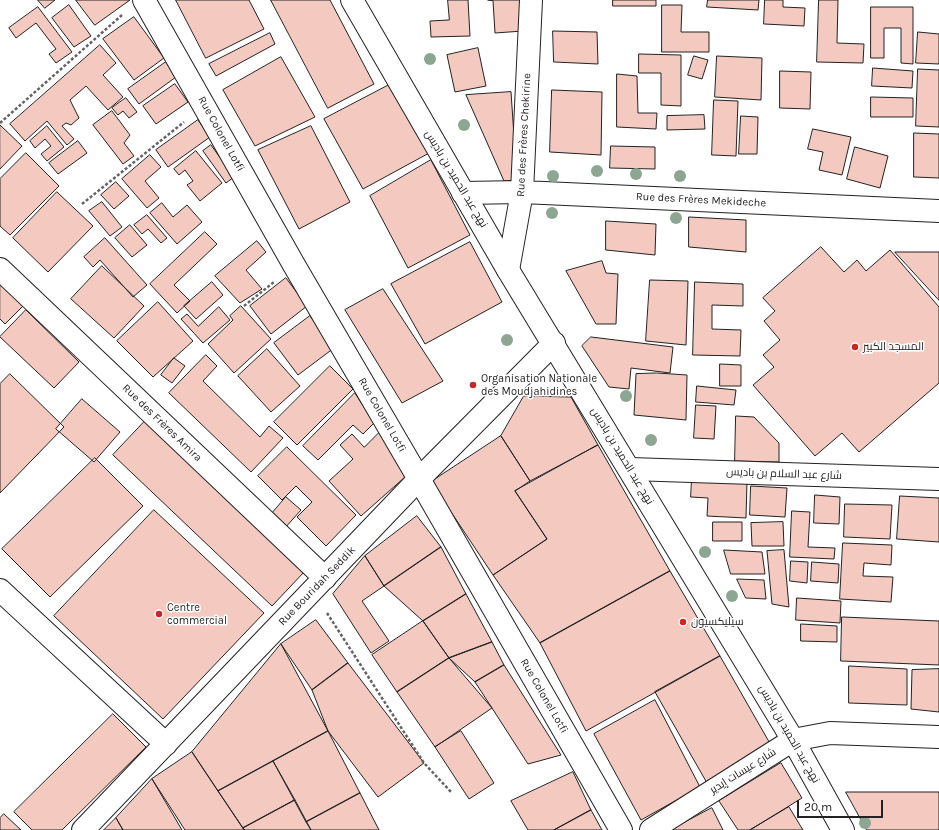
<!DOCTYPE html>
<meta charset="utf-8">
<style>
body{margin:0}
#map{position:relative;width:939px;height:830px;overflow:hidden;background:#fff;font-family:Karla,sans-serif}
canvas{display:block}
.scale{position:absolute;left:797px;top:800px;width:86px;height:18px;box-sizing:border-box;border:2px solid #222;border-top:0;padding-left:5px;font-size:12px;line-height:14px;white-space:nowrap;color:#222;-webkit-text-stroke:3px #fff;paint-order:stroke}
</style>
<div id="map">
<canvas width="939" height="830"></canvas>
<div class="scale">20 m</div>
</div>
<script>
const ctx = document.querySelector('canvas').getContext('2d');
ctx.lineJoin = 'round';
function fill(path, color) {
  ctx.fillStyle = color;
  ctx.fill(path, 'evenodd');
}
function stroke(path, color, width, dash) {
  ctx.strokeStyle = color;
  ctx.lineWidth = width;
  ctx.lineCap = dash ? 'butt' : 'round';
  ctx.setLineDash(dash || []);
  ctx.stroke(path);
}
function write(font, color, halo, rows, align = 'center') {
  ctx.font = font + ' Karla,Cairo,sans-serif';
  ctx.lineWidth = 3;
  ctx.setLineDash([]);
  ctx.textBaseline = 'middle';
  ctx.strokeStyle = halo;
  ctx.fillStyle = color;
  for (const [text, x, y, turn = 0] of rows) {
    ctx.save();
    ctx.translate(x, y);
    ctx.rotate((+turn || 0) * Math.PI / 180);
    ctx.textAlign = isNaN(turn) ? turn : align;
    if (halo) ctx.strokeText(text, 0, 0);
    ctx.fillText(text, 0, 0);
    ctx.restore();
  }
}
const building = new Path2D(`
 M 38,0 L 55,0 L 45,8 Z
 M 76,0 L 130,0 L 95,25 Z
 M 176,0 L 249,0 L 264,29 L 206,58 Z
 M 271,0 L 330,0 L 374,84 L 328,108 Z
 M 448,0 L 468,0 L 470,36 L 431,37 L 430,21 L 449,20 Z
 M 488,0 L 521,0 L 523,31 L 495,33 L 493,1 Z
 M 613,0 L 656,0 L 656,6 L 613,6 Z
 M 708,0 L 759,0 L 758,10 L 707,7 Z
 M 765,0 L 783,0 L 783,7 L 805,8 L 804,26 L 764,24 Z
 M 819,0 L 838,0 L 837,43 L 864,44 L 863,63 L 817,62 Z
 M 69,5 L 91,36 L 74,47 L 52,18 Z
 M 662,5 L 682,5 L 681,32 L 709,32 L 709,52 L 662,52 Z
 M 38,7 L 72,52 L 56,63 L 49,54 L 56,49 L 36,23 L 16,38 L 9,28 Z
 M 871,7 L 913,7 L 913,64 L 901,63 L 901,28 L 884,28 L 884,58 L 871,58 Z
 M 134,17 L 164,58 L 134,80 L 103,39 Z
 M 553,31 L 597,32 L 598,64 L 554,62 Z
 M 918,32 L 939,34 L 939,64 L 916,63 Z
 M 270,33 L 275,44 L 216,76 L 209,64 Z
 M 100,45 L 116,63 L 103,75 L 123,97 L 108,110 L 86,86 L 70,100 L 79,118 L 71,125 L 66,123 L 62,126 L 74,139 L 67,145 L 47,121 L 25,141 L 10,124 Z
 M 478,48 L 486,86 L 455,92 L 447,55 Z
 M 639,54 L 681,55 L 681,106 L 661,105 L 661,73 L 639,73 Z
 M 694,56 L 708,60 L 702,79 L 688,75 Z
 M 717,56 L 762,58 L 761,100 L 715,97 Z
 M 281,57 L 315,117 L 255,146 L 223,90 Z
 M 166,62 L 176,77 L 139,104 L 128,89 Z
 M 873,68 L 913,71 L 912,88 L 872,86 Z
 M 918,69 L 939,70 L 939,127 L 916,126 Z
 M 780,71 L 811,72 L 810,109 L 780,108 Z
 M 617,74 L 637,76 L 638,113 L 657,113 L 656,129 L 617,127 Z
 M 175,84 L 188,102 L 156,124 L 143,106 Z
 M 391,84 L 431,152 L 363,189 L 324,119 Z
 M 552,90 L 602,92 L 601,155 L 550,152 Z
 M 511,92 L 517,180 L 504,181 L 466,95 Z
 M 871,97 L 913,98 L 913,117 L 871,117 Z
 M 126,98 L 137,112 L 129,118 L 123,111 L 118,115 L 112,108 Z
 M 714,100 L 738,101 L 736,156 L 712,155 Z
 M 112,111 L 130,135 L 124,143 L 134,156 L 123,164 L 93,125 Z
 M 704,115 L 705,129 L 667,130 L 667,116 Z
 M 741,116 L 758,117 L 757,154 L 739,154 Z
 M 198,120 L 210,137 L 168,167 L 156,150 Z
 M 0,125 L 22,146 L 0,169 Z
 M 47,126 L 64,147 L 47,161 L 41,154 L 51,146 L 45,139 L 35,148 L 30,141 Z
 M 311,126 L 350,202 L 299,229 L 258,150 Z
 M 813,129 L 851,137 L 842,175 L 819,170 L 823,152 L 808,149 Z
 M 914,133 L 939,134 L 939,178 L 914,177 Z
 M 78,141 L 87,153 L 58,174 L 49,163 Z
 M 211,145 L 234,177 L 226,183 L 203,151 Z
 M 611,146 L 655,147 L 655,169 L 610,168 Z
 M 855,147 L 888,156 L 880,188 L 847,179 Z
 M 196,151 L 222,183 L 200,201 L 187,185 L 193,181 L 185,170 L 179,175 L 174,169 Z
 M 26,153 L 59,186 L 10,235 L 0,226 L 0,179 Z
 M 150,155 L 161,167 L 145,181 L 159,198 L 147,208 L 122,179 Z
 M 431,160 L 470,235 L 408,268 L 370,196 Z
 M 116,182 L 129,196 L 114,209 L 101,195 Z
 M 57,192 L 93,226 L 48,272 L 13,238 Z
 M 102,202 L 122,227 L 110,236 L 89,211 Z
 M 162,203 L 173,217 L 187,205 L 202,222 L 177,244 L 150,213 Z
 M 147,215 L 167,238 L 161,243 L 148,229 L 142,234 L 134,225 Z
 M 689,217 L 746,220 L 746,252 L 689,247 Z
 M 606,221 L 656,224 L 655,255 L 606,250 Z
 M 130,225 L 147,245 L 132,257 L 115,238 Z
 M 205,232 L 217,244 L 174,285 L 190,301 L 177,313 L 150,284 Z
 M 105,238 L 147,285 L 133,297 L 100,260 L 93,267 L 84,257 Z
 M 257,241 L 266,252 L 246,270 L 262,289 L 240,303 L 215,276 Z
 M 470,242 L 502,302 L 425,344 L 391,284 Z
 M 821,247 L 844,272 L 857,260 L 866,271 L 890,250 L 939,307 L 939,383 L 859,452 L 842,433 L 815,456 L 753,385 L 774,367 L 763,355 L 780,340 L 764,321 L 775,311 L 763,298 Z
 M 895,252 L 939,252 L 939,300 Z
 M 602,261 L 606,273 L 618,274 L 616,324 L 596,324 L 566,271 Z
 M 102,266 L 144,306 L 114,338 L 71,299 Z
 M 286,278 L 307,306 L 271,334 L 250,306 Z
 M 650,280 L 688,281 L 686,345 L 646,341 Z
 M 212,282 L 223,295 L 196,319 L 184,306 Z
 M 695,282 L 743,284 L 743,306 L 712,305 L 712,329 L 741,330 L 740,356 L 693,355 Z
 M 0,283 L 23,306 L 5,324 L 0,319 Z
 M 383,289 L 443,381 L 402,403 L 345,310 Z
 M 158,302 L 193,341 L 153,377 L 117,341 Z
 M 241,306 L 271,339 L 234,373 L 208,344 L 233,320 L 230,316 Z
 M 219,307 L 230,320 L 203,343 L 181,319 L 187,314 L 198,326 Z
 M 26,310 L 79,362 L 54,388 L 0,337 Z
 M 310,316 L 334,348 L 298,375 L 274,343 Z
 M 591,337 L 673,347 L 670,373 L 631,368 L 629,389 L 609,387 L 582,346 Z
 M 267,349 L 300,386 L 271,412 L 238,376 Z
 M 206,355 L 217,366 L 203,381 L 260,437 L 269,426 L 283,438 L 251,472 L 169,393 Z
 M 174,358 L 185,366 L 172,383 L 161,375 Z
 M 720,364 L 741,365 L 741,386 L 720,386 Z
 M 330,366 L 353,389 L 297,445 L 274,422 Z
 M 657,373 L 687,375 L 686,420 L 634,415 L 636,374 Z
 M 10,374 L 64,427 L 0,493 L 0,384 Z
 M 697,386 L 736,390 L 734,405 L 696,402 Z
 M 355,393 L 374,423 L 363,434 L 353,425 L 318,460 L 303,446 Z
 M 524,396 L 571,397 L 598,445 L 530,481 L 501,436 Z
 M 82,399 L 120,432 L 94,462 L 56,429 Z
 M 696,405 L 716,406 L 714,439 L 694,438 Z
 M 736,416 L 754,417 L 779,443 L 779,462 L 735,461 Z
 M 146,420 L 305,571 L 272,606 L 113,455 Z
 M 379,433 L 413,470 L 361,516 L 329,481 L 353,459 L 340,445 L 352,434 L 364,447 Z
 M 501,436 L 530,481 L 515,491 L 547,539 L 493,575 L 431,482 Z
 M 598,445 L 670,571 L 540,643 L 493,575 L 547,539 L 515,491 Z
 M 287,447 L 356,515 L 326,546 L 297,517 L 312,502 L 296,486 L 282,500 L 258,476 Z
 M 95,458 L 143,506 L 50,597 L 2,549 Z
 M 692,478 L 747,481 L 746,518 L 707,516 L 708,498 L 691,497 Z
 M 751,486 L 787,488 L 785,517 L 750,515 Z
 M 815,495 L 840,497 L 839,524 L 814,523 Z
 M 900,496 L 939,498 L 939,542 L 897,539 Z
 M 286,497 L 301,510 L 284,529 L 269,517 Z
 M 845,504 L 892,505 L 890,539 L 844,537 Z
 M 154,510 L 264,613 L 163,719 L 54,616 Z
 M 792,511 L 810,512 L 808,547 L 835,548 L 834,559 L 790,557 Z
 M 417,516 L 441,547 L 384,586 L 365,556 Z
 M 713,522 L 742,522 L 742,541 L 713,541 Z
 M 783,522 L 784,546 L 752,546 L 751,523 Z
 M 843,543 L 892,545 L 891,565 L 864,563 L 863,576 L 893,577 L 891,602 L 840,599 Z
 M 441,547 L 466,594 L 423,621 L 384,586 Z
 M 724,550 L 762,552 L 765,574 L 731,574 Z
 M 784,550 L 789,607 L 772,604 L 767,551 Z
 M 365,556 L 384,586 L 362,601 L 389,641 L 371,653 L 333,594 Z
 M 791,561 L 808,562 L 807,583 L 790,581 Z
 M 812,562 L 839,564 L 838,583 L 811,581 Z
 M 670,571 L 720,656 L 586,731 L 540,643 Z
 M 737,579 L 764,580 L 766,599 L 746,598 Z
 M 466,594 L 492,642 L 449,658 L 423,621 Z
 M 797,598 L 841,601 L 840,623 L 796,620 Z
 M 842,617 L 939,621 L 939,665 L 841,661 Z
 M 316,620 L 348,663 L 312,690 L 281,644 Z
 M 423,621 L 449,658 L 397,692 L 372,655 Z
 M 801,624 L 837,626 L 837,642 L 801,641 Z
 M 492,642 L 504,665 L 475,682 L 449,658 Z
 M 281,644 L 328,731 L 218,791 L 192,752 Z
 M 720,656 L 772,747 L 707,783 L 655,692 Z
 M 449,658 L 492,708 L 435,747 L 397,692 Z
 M 348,663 L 424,763 L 378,797 L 328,731 L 312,690 Z
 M 504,665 L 561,755 L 528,764 L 492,708 L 475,682 Z
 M 849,666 L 907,669 L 907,705 L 849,703 Z
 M 939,669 L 939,712 L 911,709 L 912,670 Z
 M 655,700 L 700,787 L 641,820 L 594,734 Z
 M 113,714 L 146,747 L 62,830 L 32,830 L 14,812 Z
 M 328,731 L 360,793 L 306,822 L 273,761 Z
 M 461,731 L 494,783 L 469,799 L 435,747 Z
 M 192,752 L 244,830 L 185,830 L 152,779 Z
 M 273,761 L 295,800 L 243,828 L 218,791 Z
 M 781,763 L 802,798 L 750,830 L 738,830 L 719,801 Z
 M 573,772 L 591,810 L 554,830 L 528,830 L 511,801 Z
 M 152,779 L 182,830 L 123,830 L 116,818 Z
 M 846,792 L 939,792 L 939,830 L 867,830 Z
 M 360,793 L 379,830 L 311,830 L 306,822 Z
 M 295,800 L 311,830 L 245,830 L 243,828 Z
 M 789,807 L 803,830 L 750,830 Z
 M 712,808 L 723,830 L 670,830 Z
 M 591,810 L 602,830 L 554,830 Z
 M 4,814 L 21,830 L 0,830 L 0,818 Z
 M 116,818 L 123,830 L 104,830 Z`);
const path = new Path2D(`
 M 0,123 L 122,15
 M 82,204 L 184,122
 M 244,306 L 274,282
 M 327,613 L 424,763 L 451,792`);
const street = new Path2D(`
 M 144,0 L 294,265 L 419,479 L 621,830
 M 463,193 L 522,192 L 939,211
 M 0,269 L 325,578
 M 508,270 L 522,192 L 531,0
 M 630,469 L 939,479
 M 0,590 L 166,744
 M 651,830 L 793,740 L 830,733 L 939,737`);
const secondary = new Path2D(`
 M 83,830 L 419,479 L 554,343`);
const primary = new Path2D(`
 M 352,0 L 508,270 L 793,740 L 843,830`);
const trees = [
 [430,59],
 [464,125],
 [597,171],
 [636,174],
 [553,176],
 [680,176],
 [552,213],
 [676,218],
 [507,340],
 [626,396],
 [651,440],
 [705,552],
 [732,596],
 [865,823]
];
const markers = [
 [855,347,4,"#c62828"],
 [473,385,4,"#c62828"],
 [159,614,4,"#c62828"],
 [683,622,4,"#c62828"]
];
const streetNames = [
 ["Rue Colonel Lotfi",221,134,61],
 ["Rue des Frères Chekirine",524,135,-87],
 ["نهج عبد الحميد بن باديس",456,179,59],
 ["Rue des Frères Mekideche",701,200,3],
 ["Rue Colonel Lotfi",382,415,60],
 ["Rue des Frères Amira",162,423,44],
 ["نهج عبد الحميد بن باديس",622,456,59],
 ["شارع عبد السلام بن باديس",784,474,2],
 ["Rue Bouridah Seddik",317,586,-46],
 ["Rue Colonel Lotfi",544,696,60],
 ["نهج عبد الحميد بن باديس",789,734,60],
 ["شارع عيسات إيدير",743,771,-32]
];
const poiNames = [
 ["المسجد الكبير",863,347],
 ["Organisation Nationale",481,379],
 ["des Moudjahidines",481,392],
 ["Centre",167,608],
 ["commercial",167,621],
 ["سيليكسيون",691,622]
];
fill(building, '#f3c9c0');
stroke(building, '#222', 1);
stroke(street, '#222', 24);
stroke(secondary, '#222', 24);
stroke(primary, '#222', 24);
stroke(path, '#646464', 2.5, [3, 2]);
stroke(street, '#fff', 22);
stroke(secondary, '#fff', 22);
stroke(primary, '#fff', 22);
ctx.fillStyle = '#8da692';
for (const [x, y] of trees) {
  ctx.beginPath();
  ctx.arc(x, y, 6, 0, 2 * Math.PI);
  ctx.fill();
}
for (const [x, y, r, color] of markers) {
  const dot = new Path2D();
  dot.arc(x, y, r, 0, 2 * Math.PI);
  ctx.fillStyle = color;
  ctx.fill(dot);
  stroke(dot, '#fff', 1.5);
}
write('11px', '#222', '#fff', streetNames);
write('11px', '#222', '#fff', poiNames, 'left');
</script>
